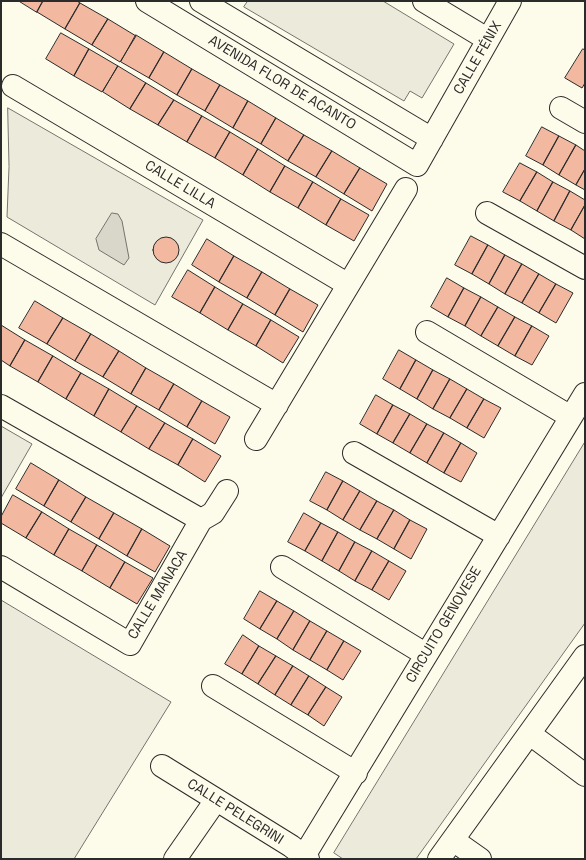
<!DOCTYPE html>
<meta charset="utf-8">
<style>
body{margin:0}
#map{position:relative;width:586px;height:860px;overflow:hidden;background:#fdfbea;font-family:"Space Grotesk",sans-serif}
canvas{display:block}
.frame{position:absolute;inset:0;border:2px solid #2b2b2b;pointer-events:none}
</style>
<div id="map">
<canvas width="586" height="860"></canvas>
<div class="frame"></div>
</div>
<script>
const ctx = document.querySelector('canvas').getContext('2d');
ctx.lineJoin = 'round';
function fill(path, color) {
  ctx.fillStyle = color;
  ctx.fill(path, 'evenodd');
}
function stroke(path, color, width, dash) {
  ctx.strokeStyle = color;
  ctx.lineWidth = width;
  ctx.lineCap = dash ? 'butt' : 'round';
  ctx.setLineDash(dash || []);
  ctx.stroke(path);
}
function write(font, color, halo, rows, align = 'center') {
  ctx.font = font + ' "Space Grotesk",sans-serif';
  ctx.lineWidth = 3;
  ctx.setLineDash([]);
  ctx.textBaseline = 'middle';
  ctx.strokeStyle = halo;
  ctx.fillStyle = color;
  for (const [text, x, y, turn = 0] of rows) {
    ctx.save();
    ctx.translate(x, y);
    ctx.rotate((+turn || 0) * Math.PI / 180);
    ctx.textAlign = isNaN(turn) ? turn : align;
    if (halo) ctx.strokeText(text, 0, 0);
    ctx.fillText(text, 0, 0);
    ctx.restore();
  }
}
const green = new Path2D(`
 M 248,1 L 383,1 L 454,44 L 422,98 L 410,91 L 404,101 L 244,7 Z
 M 8,108 L 203,220 L 155,305 L 7,217 L 9,167 Z
 M 1,426 L 32,444 L 1,498 Z
 M 585,442 L 585,623 L 416,859 L 343,859 L 334,853 Z
 M 1,600 L 171,702 L 74,859 L 1,859 Z`);
const water = new Path2D(`
 M 112,213 L 118,214 L 122,221 L 129,258 L 124,265 L 99,250 L 96,239 Z`);
const building = new Path2D(`
 M 19,1 L 43,1 L 37,12 Z
 M 43,1 L 77,1 L 80,3 L 65,29 L 37,12 Z
 M 80,3 L 108,19 L 92,45 L 65,29 Z
 M 108,19 L 136,36 L 120,62 L 92,45 Z
 M 61,33 L 89,49 L 74,76 L 46,59 Z
 M 136,35 L 164,52 L 149,78 L 121,62 Z
 M 89,49 L 118,66 L 102,92 L 74,76 Z
 M 583,49 L 585,50 L 585,83 L 582,88 L 565,78 Z
 M 164,52 L 192,69 L 177,95 L 149,78 Z
 M 118,66 L 146,83 L 130,109 L 103,92 Z
 M 192,69 L 220,85 L 205,111 L 177,95 Z
 M 146,83 L 174,100 L 158,125 L 130,109 Z
 M 220,85 L 248,101 L 233,128 L 205,111 Z
 M 174,100 L 202,116 L 187,142 L 158,125 Z
 M 248,101 L 276,118 L 261,144 L 233,128 Z
 M 202,116 L 230,132 L 215,158 L 187,142 Z
 M 276,118 L 304,135 L 288,161 L 261,144 Z
 M 542,127 L 559,136 L 543,165 L 526,156 Z
 M 230,132 L 258,149 L 243,175 L 215,158 Z
 M 304,135 L 332,151 L 316,177 L 288,161 Z
 M 559,136 L 576,145 L 559,175 L 543,165 Z
 M 576,145 L 585,151 L 585,169 L 576,185 L 559,175 Z
 M 258,149 L 285,166 L 270,192 L 243,175 Z
 M 332,151 L 360,168 L 344,194 L 316,177 Z
 M 520,163 L 537,172 L 520,201 L 503,192 Z
 M 285,166 L 313,182 L 298,208 L 270,192 Z
 M 360,168 L 387,184 L 372,211 L 344,194 Z
 M 585,169 L 585,190 L 576,185 Z
 M 537,172 L 553,182 L 537,211 L 520,201 Z
 M 313,182 L 341,199 L 326,225 L 298,208 Z
 M 553,182 L 570,191 L 554,221 L 537,211 Z
 M 570,191 L 585,200 L 585,205 L 571,230 L 554,221 Z
 M 341,199 L 369,215 L 354,241 L 326,225 Z
 M 585,205 L 585,239 L 571,230 Z
 M 471,236 L 488,245 L 472,274 L 455,265 Z
 M153 250a13 13 0 1 1 26 0a13 13 0 1 1-26 0Z
 M 207,239 L 234,256 L 219,282 L 192,265 Z
 M 488,245 L 505,255 L 489,284 L 472,274 Z
 M 505,255 L 522,264 L 505,294 L 489,284 Z
 M 234,256 L 262,272 L 247,298 L 219,282 Z
 M 522,264 L 539,274 L 522,303 L 505,294 Z
 M 188,270 L 215,287 L 200,313 L 172,297 Z
 M 262,272 L 290,289 L 275,315 L 247,298 Z
 M 539,274 L 556,284 L 539,313 L 522,303 Z
 M 447,278 L 464,288 L 448,317 L 431,307 Z
 M 556,284 L 573,293 L 556,323 L 539,313 Z
 M 215,287 L 243,304 L 228,330 L 200,313 Z
 M 464,288 L 481,297 L 465,326 L 448,317 Z
 M 290,289 L 318,305 L 303,332 L 275,315 Z
 M 481,297 L 498,307 L 481,336 L 465,326 Z
 M 35,301 L 63,318 L 47,344 L 19,328 Z
 M 243,304 L 271,320 L 256,346 L 228,330 Z
 M 498,307 L 515,317 L 498,346 L 481,336 Z
 M 515,317 L 532,326 L 515,356 L 498,346 Z
 M 63,318 L 91,334 L 75,361 L 47,344 Z
 M 271,320 L 299,337 L 283,363 L 256,346 Z
 M 1,325 L 25,340 L 10,366 L 1,360 Z
 M 532,326 L 549,336 L 532,365 L 515,356 Z
 M 91,334 L 119,351 L 103,377 L 75,361 Z
 M 25,340 L 53,356 L 38,382 L 10,366 Z
 M 399,350 L 416,360 L 400,389 L 383,379 Z
 M 119,351 L 146,368 L 131,394 L 103,377 Z
 M 53,356 L 81,373 L 66,399 L 38,382 Z
 M 416,360 L 433,370 L 417,399 L 400,389 Z
 M 146,368 L 174,384 L 159,410 L 131,394 Z
 M 433,370 L 450,379 L 433,409 L 417,399 Z
 M 81,373 L 109,389 L 94,416 L 66,399 Z
 M 450,379 L 467,389 L 450,418 L 433,409 Z
 M 174,384 L 202,401 L 187,427 L 159,410 Z
 M 109,389 L 137,406 L 121,432 L 94,416 Z
 M 467,389 L 484,399 L 467,428 L 450,418 Z
 M 376,395 L 393,405 L 377,434 L 360,424 Z
 M 484,399 L 501,408 L 484,438 L 467,428 Z
 M 202,401 L 230,417 L 215,444 L 187,427 Z
 M 393,405 L 410,414 L 393,443 L 377,434 Z
 M 137,406 L 165,423 L 149,449 L 121,432 Z
 M 410,414 L 427,424 L 410,453 L 393,443 Z
 M 165,423 L 193,439 L 178,465 L 149,449 Z
 M 427,424 L 444,433 L 427,463 L 410,453 Z
 M 444,433 L 461,443 L 444,473 L 427,463 Z
 M 193,439 L 221,456 L 205,482 L 178,465 Z
 M 461,443 L 477,453 L 461,482 L 444,473 Z
 M 31,463 L 59,480 L 44,506 L 16,489 Z
 M 326,472 L 343,481 L 327,510 L 310,501 Z
 M 59,480 L 86,497 L 71,522 L 44,506 Z
 M 343,481 L 360,491 L 343,520 L 327,510 Z
 M 360,491 L 377,501 L 360,530 L 343,520 Z
 M 13,495 L 42,512 L 26,538 L 1,523 L 1,517 Z
 M 86,497 L 114,513 L 99,539 L 71,522 Z
 M 377,501 L 394,510 L 377,539 L 360,530 Z
 M 394,510 L 410,520 L 394,549 L 377,539 Z
 M 42,512 L 69,529 L 54,555 L 26,538 Z
 M 114,513 L 142,529 L 127,556 L 99,539 Z
 M 304,513 L 321,523 L 305,551 L 288,542 Z
 M 410,520 L 427,529 L 411,559 L 394,549 Z
 M 321,523 L 338,532 L 322,561 L 305,551 Z
 M 69,529 L 97,545 L 82,571 L 54,555 Z
 M 142,529 L 170,546 L 155,572 L 127,556 Z
 M 338,532 L 355,542 L 339,571 L 322,561 Z
 M 355,542 L 372,551 L 355,581 L 339,571 Z
 M 97,545 L 125,562 L 110,588 L 82,571 Z
 M 372,551 L 389,561 L 372,590 L 355,581 Z
 M 389,561 L 406,571 L 389,600 L 372,590 Z
 M 125,562 L 153,578 L 137,604 L 110,588 Z
 M 260,591 L 277,601 L 260,629 L 244,619 Z
 M 277,601 L 294,611 L 277,639 L 260,629 Z
 M 294,611 L 310,621 L 293,650 L 277,639 Z
 M 310,621 L 327,631 L 310,660 L 293,650 Z
 M 327,631 L 344,641 L 327,670 L 310,660 Z
 M 243,635 L 259,646 L 242,674 L 225,664 Z
 M 344,641 L 361,651 L 343,680 L 327,670 Z
 M 259,646 L 276,656 L 258,684 L 242,674 Z
 M 276,656 L 293,666 L 275,695 L 258,684 Z
 M 293,666 L 309,676 L 291,705 L 275,695 Z
 M 309,676 L 326,687 L 308,715 L 291,705 Z
 M 326,687 L 342,697 L 324,726 L 308,715 Z`);
const minor = new Path2D(`
 M 147,1 L 417,165 L 510,1
 M 201,1 L 432,139
 M 424,1 L 487,39
 M 13,86 L 347,284
 M 561,108 L 585,122
 M 487,213 L 585,268
 M 1,244 L 277,405
 M 427,332 L 571,417
 M 1,406 L 201,520
 M 256,439 L 406,189
 M 354,453 L 499,536
 M 1,567 L 130,644 L 201,520 L 213,513 L 227,491
 M 282,567 L 425,654
 M 213,686 L 356,773
 M 530,734 L 585,775
 M 162,766 L 291,846 L 308,859
 M 453,840 L 480,859
 M 304,856 L 585,394
 M 175,859 L 216,800
 M 439,859 L 585,656`);
const streetNames = [
 ["CALLE FÉNIX",478,58,-60],
 ["AVENIDA FLOR DE ACANTO",282,83,31],
 ["CALLE LILLA",180,185,31],
 ["CALLE MANACA",158,595,-59],
 ["CIRCUITO GENOVESE",444,625,-59],
 ["CALLE PELEGRINI",235,812,32]
];
fill(green, '#ecebdb');
stroke(green, '#74746e', 1);
fill(water, '#d8d7c9');
stroke(water, '#74746e', 1);
fill(building, '#f2b8a0');
stroke(building, '#2b2b2b', 1);
stroke(minor, '#2b2b2b', 24);
stroke(minor, '#fdfbea', 22);
write('14px', '#2b2b2b', '#fdfbea', streetNames);
</script>
